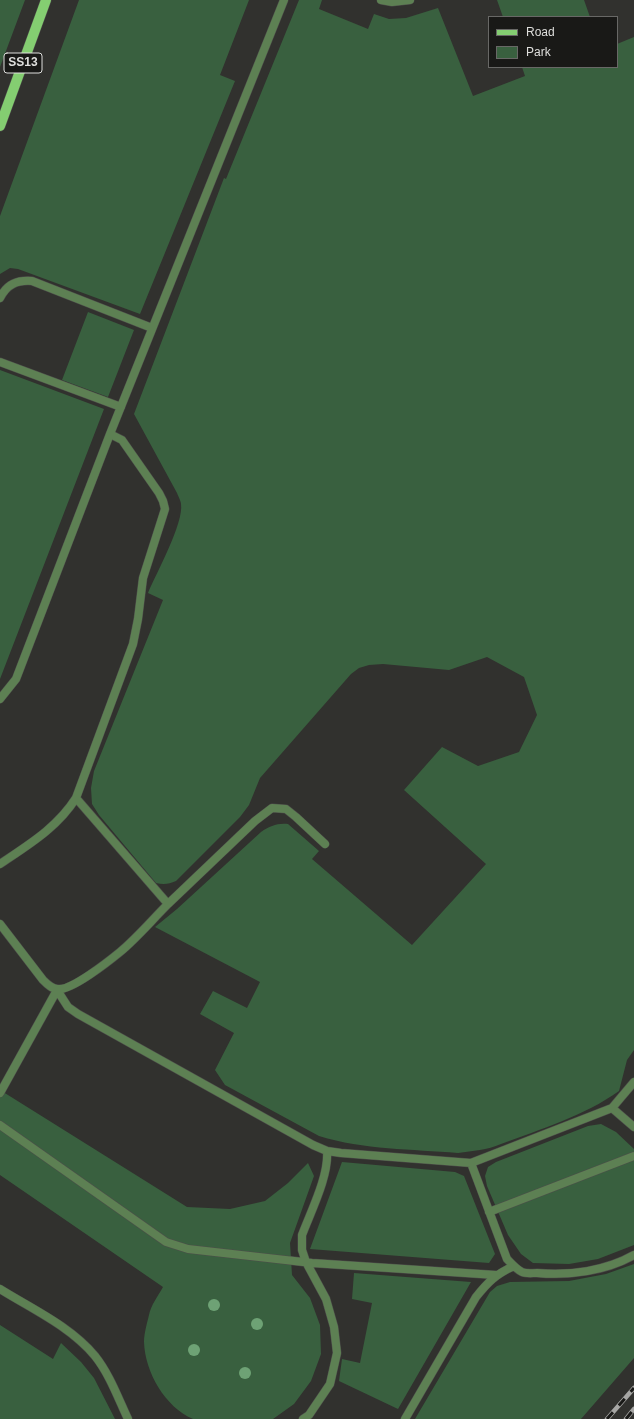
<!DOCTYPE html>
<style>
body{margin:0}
#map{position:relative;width:634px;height:1419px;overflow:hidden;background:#31312e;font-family:Arial,sans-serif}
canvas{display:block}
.legend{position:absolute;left:488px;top:16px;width:130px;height:52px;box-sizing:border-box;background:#191917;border:1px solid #686866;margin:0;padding:5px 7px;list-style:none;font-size:12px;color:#dfdfdd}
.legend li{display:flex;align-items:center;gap:8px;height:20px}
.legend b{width:20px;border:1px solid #686866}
</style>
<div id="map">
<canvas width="634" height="1419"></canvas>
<ul class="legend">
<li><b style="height:5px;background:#84ce71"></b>Road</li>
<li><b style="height:11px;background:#39603f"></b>Park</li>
</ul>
</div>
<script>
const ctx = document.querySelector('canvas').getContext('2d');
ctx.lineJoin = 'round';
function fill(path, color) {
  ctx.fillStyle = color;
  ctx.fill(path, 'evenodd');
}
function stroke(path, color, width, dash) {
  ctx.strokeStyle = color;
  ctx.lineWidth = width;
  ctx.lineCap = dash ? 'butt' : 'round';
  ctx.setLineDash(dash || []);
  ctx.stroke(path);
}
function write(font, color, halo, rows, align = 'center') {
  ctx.font = font + ' Arial,sans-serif';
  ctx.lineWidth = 4;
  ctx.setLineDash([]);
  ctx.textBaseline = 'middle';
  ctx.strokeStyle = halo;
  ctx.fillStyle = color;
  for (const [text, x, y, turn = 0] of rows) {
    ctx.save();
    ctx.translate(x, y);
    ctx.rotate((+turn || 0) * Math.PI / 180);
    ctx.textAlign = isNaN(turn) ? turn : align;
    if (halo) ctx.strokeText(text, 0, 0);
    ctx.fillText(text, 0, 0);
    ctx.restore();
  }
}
const green = new Path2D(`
 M 0,0 L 25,0 L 0,67 Z
 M 79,0 L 249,0 L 220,75 L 235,81 L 140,314 L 18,269 L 10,268 L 0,274 L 0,216 Z
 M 299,0 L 322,0 L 319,9 L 368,29 L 374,14 L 389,19 L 406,18 L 438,8 L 473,96 L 525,76 L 522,67 L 617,67 L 617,44 L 634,37 L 634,1050 L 627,1060 L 619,1091 C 584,1116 541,1129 501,1144 C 487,1150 473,1151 458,1153 C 412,1149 364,1150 319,1136 L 225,1085 L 215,1070 L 234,1033 L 200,1014 L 213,991 L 247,1008 L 260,982 L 155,927 L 177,909 L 261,832 C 270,826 277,823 288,824 L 319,851 L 312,859 L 412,945 L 486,864 L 404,790 L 442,747 L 478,766 L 519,752 L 537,715 L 524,677 L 487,657 L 449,670 L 383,664 L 369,665 L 359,668 L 351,674 L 260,778 L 249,805 L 240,817 L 176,881 C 169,884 164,885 156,883 L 99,815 L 92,804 L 91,788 L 94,771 L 163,600 L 148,593 C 156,574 184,523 181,504 C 181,501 178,496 177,493 L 134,414 L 224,178 L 226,179 Z
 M 497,0 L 584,0 L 590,17 L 503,17 Z
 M 88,312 L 134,330 L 108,397 L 62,380 Z
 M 0,370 L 104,409 L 0,679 Z
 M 0,1090 L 187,1207 L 230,1209 L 265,1201 L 288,1183 L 308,1163 L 314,1176 L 290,1243 L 292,1275 L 310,1298 L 320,1325 L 321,1354 L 311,1381 L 294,1404 L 273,1419 L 193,1419 C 165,1407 145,1372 144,1342 C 144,1334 147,1323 149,1315 C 151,1305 158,1296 163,1287 L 0,1175 Z
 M 601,1124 L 616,1132 L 634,1149 L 634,1245 L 598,1259 L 569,1264 L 533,1263 L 521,1254 L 508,1235 L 487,1186 L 485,1176 L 488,1167 L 496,1162 L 588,1126 Z
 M 342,1162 L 455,1172 L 464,1176 L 495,1254 L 489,1263 L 310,1249 Z
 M 634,1264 L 634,1358 L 581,1419 L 415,1419 L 490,1292 L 497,1286 L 510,1282 L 569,1281 L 606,1274 Z
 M 354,1273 L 471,1282 L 398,1409 L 339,1381 L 342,1359 L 360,1363 L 372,1303 L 352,1299 Z
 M 0,1325 L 53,1359 L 61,1343 L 81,1362 L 94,1378 L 115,1419 L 0,1419 Z`);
const service = new Path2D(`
 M 381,0 L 392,2 L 410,0
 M 0,298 C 7,284 17,280 32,281 L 152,328
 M 0,362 L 121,407
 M 0,699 L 16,679 L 110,434 L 284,0
 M 76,798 L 168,904 L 255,821 L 272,808 L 286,809 L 296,817 L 325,844
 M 0,864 C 28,845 57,828 76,798 L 133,644 L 138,619 L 143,578 L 165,509 L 163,501 L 159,493 L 122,440 L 110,434
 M 0,924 L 43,980 C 47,984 52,989 58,989 C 71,991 109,961 120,952 C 137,938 152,920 168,904
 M 0,1093 L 57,990 L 68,1007 L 78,1014 L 313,1145 L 327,1151 L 341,1153 L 471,1163 L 507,1259 C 512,1264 516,1269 522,1272 C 526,1274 532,1273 537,1273 C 569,1276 606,1271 634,1255
 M 612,1108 L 634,1127
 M 0,1125 L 166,1242 L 188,1249 L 312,1263 L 496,1275
 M 471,1163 L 612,1108 L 634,1082
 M 489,1212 L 634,1156
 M 0,1289 C 32,1309 70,1326 95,1356 C 110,1375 118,1398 128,1419
 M 303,1419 L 309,1415 L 330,1384 L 337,1353 L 334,1327 L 326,1299 L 306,1262 L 302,1250 L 302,1235 C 311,1211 329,1176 327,1151
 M 405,1419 L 476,1297 C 488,1282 496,1274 514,1266`);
const primary = new Path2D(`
 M 0,126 L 46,0`);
const rail = new Path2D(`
 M 607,1419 L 634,1388
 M 626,1419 L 634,1409`);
const trees = [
 [214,1305],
 [257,1324],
 [194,1350],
 [245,1373]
];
const shields = [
 [23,63,38]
];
const shieldNames = [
 ["SS13",23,63]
];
fill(green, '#39603f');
stroke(service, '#4d4d4a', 9);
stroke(primary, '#4d4d4a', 11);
stroke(service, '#5d8053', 8);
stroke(primary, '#84ce71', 10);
stroke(rail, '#a6a6a4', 4.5);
stroke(rail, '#191917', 3, [9]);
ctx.fillStyle = '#6ea275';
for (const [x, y] of trees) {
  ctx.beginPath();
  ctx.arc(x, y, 6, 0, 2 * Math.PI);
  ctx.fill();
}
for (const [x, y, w] of shields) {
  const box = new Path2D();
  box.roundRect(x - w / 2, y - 10, w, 20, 3);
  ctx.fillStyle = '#191917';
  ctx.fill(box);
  stroke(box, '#dfdfdd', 1);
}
write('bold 12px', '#dfdfdd', null, shieldNames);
</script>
